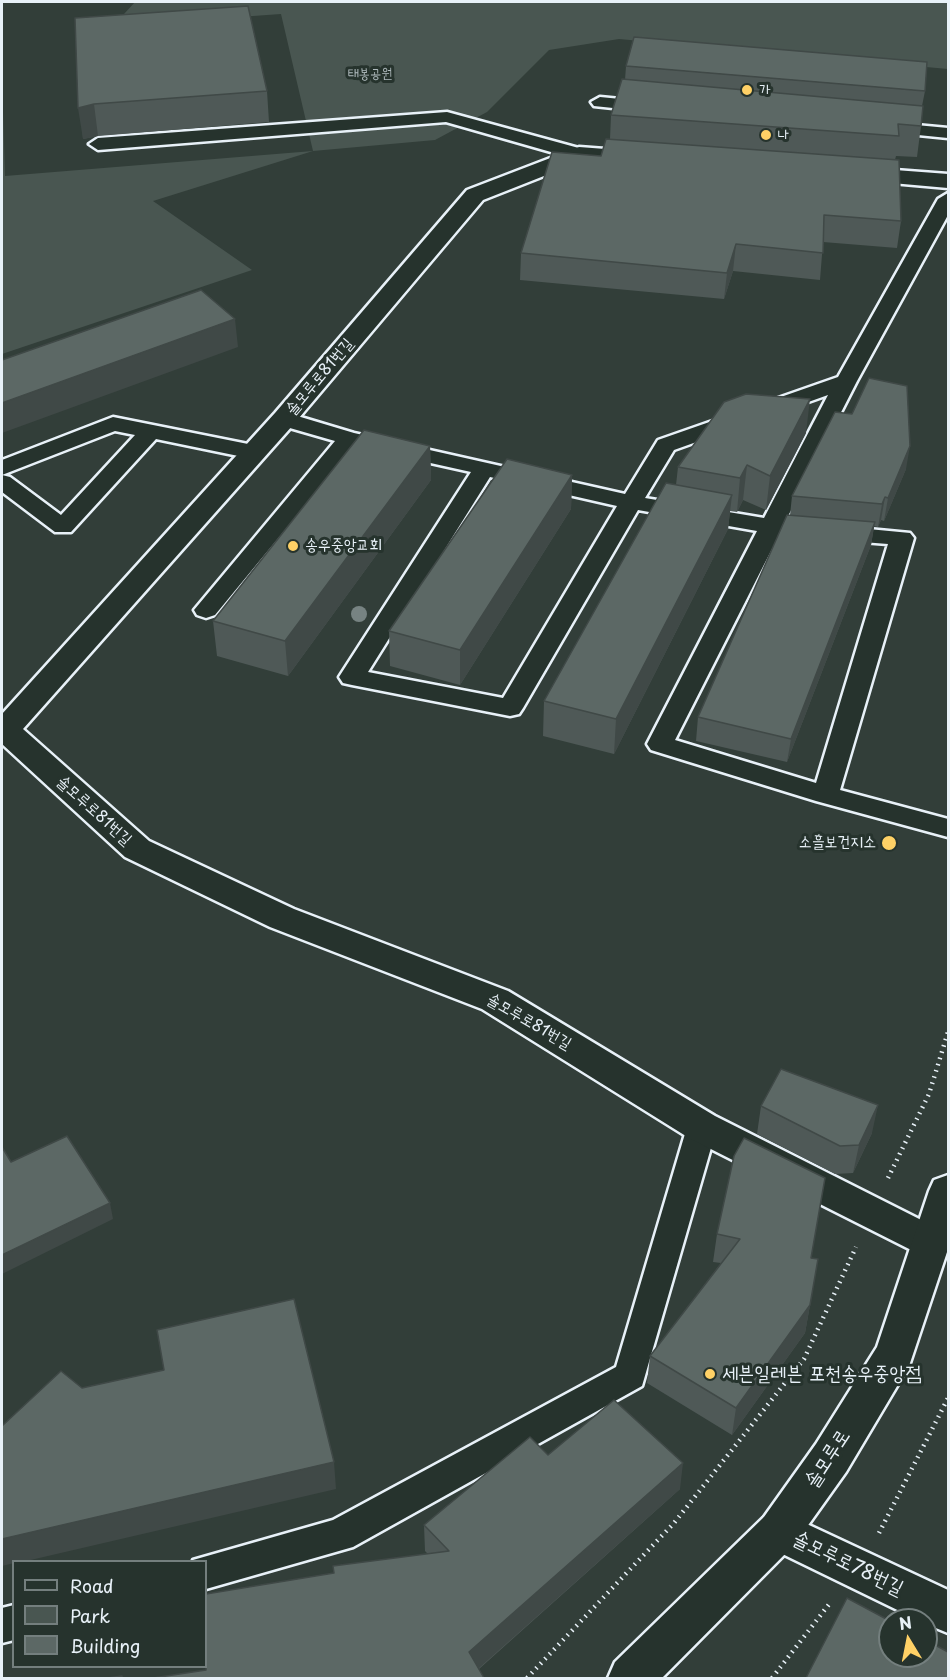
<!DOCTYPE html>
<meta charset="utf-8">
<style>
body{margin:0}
#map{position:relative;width:950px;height:1680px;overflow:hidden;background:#323e39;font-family:"Playpen Sans",sans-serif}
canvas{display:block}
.frame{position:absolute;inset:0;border:3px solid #e8f1f8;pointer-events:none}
.legend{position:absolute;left:12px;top:1560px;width:195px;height:108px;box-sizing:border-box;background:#26332d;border:2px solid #747f7e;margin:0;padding:8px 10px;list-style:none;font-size:18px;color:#e8f1f8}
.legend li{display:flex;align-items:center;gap:12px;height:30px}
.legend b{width:30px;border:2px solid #747f7e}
.north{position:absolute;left:878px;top:1608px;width:60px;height:60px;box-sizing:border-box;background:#26332d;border:2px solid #747f7e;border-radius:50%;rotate:350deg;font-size:16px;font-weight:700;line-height:24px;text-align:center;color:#e8f1f8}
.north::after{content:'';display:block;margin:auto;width:21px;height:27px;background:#ffd166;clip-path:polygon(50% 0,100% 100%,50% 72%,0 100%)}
</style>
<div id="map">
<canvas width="950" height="1680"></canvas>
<div class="frame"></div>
<ul class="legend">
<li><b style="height:8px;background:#26332d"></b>Road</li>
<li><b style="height:16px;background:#495651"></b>Park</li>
<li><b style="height:16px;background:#5c6865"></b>Building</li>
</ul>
<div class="north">N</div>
</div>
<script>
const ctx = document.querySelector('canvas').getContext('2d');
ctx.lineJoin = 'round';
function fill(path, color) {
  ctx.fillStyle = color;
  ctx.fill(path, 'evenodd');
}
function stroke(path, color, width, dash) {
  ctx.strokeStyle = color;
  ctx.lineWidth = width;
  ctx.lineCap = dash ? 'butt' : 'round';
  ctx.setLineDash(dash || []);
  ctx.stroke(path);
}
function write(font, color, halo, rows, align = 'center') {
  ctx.font = font + ' "Playpen Sans","Poor Story",sans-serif';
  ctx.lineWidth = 6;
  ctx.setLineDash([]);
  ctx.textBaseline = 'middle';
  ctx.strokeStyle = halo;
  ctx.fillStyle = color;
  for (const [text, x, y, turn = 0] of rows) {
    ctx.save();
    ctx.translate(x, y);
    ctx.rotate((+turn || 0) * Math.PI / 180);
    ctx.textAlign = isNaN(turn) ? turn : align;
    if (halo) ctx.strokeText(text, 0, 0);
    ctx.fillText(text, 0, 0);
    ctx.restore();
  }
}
const green = new Path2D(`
 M 135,2 L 948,2 L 948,69 L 619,39 L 549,50 L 487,112 L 435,140 L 313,151 L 153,201 L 252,270 L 2,354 L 2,79 L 5,176 L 313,151 L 281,14 L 113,26 Z`);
const path = new Path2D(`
 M 888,1178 L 929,1094 L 948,1032
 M 879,1533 L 948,1398
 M 527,1678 L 674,1523 L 804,1359 L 856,1247
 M 772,1678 L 830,1603`);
const service = new Path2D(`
 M 600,97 L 651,102 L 660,107 L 651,112 L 594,106 L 591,102 Z
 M 447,112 L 586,150 L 588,154 L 579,160 L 446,122 L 98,150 L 89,144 L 98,138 Z
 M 884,122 L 948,128 L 948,138 L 878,131 L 875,127 Z
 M 948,193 L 948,215 L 857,381 L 785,522 L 792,524 L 796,529 L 792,534 L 779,535 L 675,740 L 816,783 L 888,544 L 837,540 L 829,538 L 825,533 L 829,528 L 837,526 L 910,533 L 914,538 L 840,790 L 948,819 L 948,837 L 816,801 L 651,750 L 647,744 L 757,531 L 638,510 L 523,708 L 519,714 L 510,716 L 352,685 L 343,683 L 339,677 L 471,472 L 354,446 L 215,615 L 206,618 L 197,615 L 194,610 L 335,441 L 276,424 L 273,419 L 276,414 L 284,412 L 354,433 L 625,494 L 658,440 L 838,377 L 938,199 ZM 828,395 L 764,518 L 645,498 L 674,450 ZM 490,477 L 617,506 L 503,698 L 368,672 Z
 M 113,417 L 253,445 L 261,447 L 264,452 L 261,457 L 253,459 L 156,439 L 71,532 L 55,532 L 2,492 L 2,475 L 10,477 L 61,515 L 135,435 L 115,431 L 2,475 L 2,460 Z
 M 702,1115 L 713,1118 L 717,1127 L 642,1386 L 353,1547 L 206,1589 L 206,1562 L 193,1560 L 333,1520 L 616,1367 L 687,1127 L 691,1118 Z
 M 14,1605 L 14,1640 L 2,1643 L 2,1608 Z`);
const minor = new Path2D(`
 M 579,147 L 645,152 L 653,154 L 656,159 L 653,164 L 645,166 L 582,161 L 483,200 L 293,425 L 23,729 L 149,841 L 294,909 L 508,991 L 715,1116 L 945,1232 L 948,1240 L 945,1256 L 931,1260 L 689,1138 L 482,1009 L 270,927 L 125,857 L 2,744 L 2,714 L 275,413 L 467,190 Z
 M 855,167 L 948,174 L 948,188 L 847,179 L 843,174 L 847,169 Z
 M 779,1511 L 948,1590 L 948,1633 L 926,1624 L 926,1620 L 918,1620 L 764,1545 L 757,1531 L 764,1517 Z`);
const secondary = new Path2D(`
 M 948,1175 L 948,1249 L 909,1366 L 846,1472 L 794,1545 L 662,1678 L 608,1678 L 615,1662 L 764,1517 L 816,1444 L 877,1347 L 929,1191 L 934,1180 Z`);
const trees = [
 [359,614]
];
const wall = new Path2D(`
 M 75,18 L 267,91 L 269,122 L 98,136 L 83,139 Z
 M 626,66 L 925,91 L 922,106 L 921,126 L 917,157 L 896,156 L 895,160 L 901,221 L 897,248 L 823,242 L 820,280 L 733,271 L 724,299 L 520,280 L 521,253 L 601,156 L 610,139 L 611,115 L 625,80 Z
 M 806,433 L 766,510 L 743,500 L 737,512 L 730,511 L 728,529 L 614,754 L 543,736 L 544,701 L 676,485 L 678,467 Z
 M 430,446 L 431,480 L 288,676 L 217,656 L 213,621 Z
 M 906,469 L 884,521 L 881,520 L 878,527 L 874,526 L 871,545 L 787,762 L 696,741 L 698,717 L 790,515 L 792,496 Z
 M 572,475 L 571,509 L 460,685 L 390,666 L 389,631 Z
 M 761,1106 L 872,1133 L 853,1173 L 835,1174 L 757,1134 Z
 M 734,1156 L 811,1258 L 810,1305 L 805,1333 L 732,1435 L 647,1383 L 650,1356 L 721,1263 L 713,1262 L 717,1234 Z
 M 548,1455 L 680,1489 L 479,1669 L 206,1670 L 334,1573 L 333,1566 L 428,1554 L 425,1551 L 424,1525 Z`);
const shadedWall = new Path2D(`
 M 94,104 L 98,136 L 83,139 L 78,108 Z
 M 736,244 L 733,271 L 724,299 L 727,273 Z
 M 235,319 L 238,347 L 2,433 L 2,403 Z
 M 810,399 L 806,433 L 766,510 L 770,476 Z
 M 430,446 L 431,480 L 288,676 L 285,641 Z
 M 910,446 L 906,469 L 884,521 L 888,498 Z
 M 747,465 L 743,500 L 737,512 L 740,478 Z
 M 572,475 L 571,509 L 460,685 L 460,650 Z
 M 732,495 L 728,529 L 614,754 L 616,719 Z
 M 885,497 L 881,520 L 878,527 L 882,504 Z
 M 875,522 L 871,545 L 787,762 L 791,739 Z
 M 878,1105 L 872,1133 L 853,1173 L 859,1145 Z
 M 110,1203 L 113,1219 L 2,1274 L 2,1255 Z
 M 810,1305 L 805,1333 L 732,1435 L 736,1408 Z
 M 334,1462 L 336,1489 L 22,1562 L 14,1562 L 14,1563 L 2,1566 L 2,1539 Z
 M 683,1463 L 680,1489 L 469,1677 L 469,1652 Z`);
const building = new Path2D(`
 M 248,6 L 267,91 L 94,104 L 78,108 L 75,18 Z
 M 634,37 L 927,62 L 925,91 L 626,66 Z
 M 622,79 L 923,106 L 921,126 L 898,124 L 899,136 L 611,115 Z
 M 606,139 L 899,160 L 901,221 L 824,215 L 823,253 L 736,244 L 727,273 L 521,253 L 552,152 L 601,156 Z
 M 201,290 L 235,319 L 2,403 L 2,360 Z
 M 869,378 L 907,386 L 910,446 L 888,498 L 885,497 L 882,504 L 792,496 L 835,412 L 852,414 Z
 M 746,394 L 810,399 L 770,476 L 747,465 L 740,478 L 678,467 L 724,402 Z
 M 364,430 L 430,446 L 285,641 L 213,621 Z
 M 507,459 L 572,475 L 460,650 L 389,631 Z
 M 666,483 L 732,495 L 616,719 L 544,701 Z
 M 787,515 L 875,522 L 791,739 L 698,717 Z
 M 781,1069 L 878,1105 L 859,1145 L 840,1146 L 761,1106 Z
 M 67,1136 L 110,1203 L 2,1255 L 2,1147 L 11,1162 Z
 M 744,1138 L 825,1178 L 811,1258 L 818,1259 L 810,1305 L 736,1408 L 650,1356 L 740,1239 L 717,1234 L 734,1156 Z
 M 294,1299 L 334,1462 L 2,1539 L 2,1426 L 61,1371 L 82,1388 L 164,1370 L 157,1330 Z
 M 614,1400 L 683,1463 L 469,1652 L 484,1678 L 153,1678 L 206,1670 L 206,1594 L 334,1573 L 333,1566 L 449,1551 L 424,1525 L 530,1437 L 548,1455 Z
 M 847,1598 L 890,1621 L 890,1656 L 926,1656 L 926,1640 L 948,1652 L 948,1678 L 806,1678 Z
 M 122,1676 L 122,1678 L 107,1678 Z`);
const markers = [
 [747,90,6,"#ffd166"],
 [766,135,6,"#ffd166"],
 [293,546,6,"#ffd166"],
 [889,843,8,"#ffd166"],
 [710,1374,6,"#ffd166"]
];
const farParknames = [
 ["태봉공원",370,74]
];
const farPoinames = [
 ["가",759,90],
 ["나",778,135]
];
const streetNames = [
 ["솔모루로81번길",320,377,-50],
 ["솔모루로81번길",94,811,42],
 ["솔모루로81번길",529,1022,30]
];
const poiNames = [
 ["송우중앙교회",305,546],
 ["소흘보건지소",876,843,"right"]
];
const nearPoinames = [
 ["세븐일레븐 포천송우중앙점",722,1374]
];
const nearStreetnames = [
 ["솔모루로",828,1459,-57],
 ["솔모루로78번길",848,1564,26]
];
fill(green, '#495651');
stroke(service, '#e8f1f8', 5);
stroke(minor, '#e8f1f8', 5);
stroke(secondary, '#e8f1f8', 5);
stroke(path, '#e8f1f8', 4.5, [1.5, 5]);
fill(service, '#26332d');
fill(minor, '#26332d');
fill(secondary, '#26332d');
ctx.fillStyle = '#778382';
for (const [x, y] of trees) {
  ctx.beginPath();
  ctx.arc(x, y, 8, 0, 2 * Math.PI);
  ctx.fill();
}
fill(wall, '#4f5957');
fill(shadedWall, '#404947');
fill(building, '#5c6865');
stroke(building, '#404947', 1.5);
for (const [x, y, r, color] of markers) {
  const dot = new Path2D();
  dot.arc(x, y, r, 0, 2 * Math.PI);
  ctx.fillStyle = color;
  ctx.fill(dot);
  stroke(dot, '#26332d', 2);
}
write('14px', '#b0bbbe', '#26332d', farParknames);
write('14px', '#e8f1f8', '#26332d', farPoinames, 'left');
write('16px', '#e8f1f8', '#26332d', streetNames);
write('16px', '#e8f1f8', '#26332d', poiNames, 'left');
write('20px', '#e8f1f8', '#26332d', nearPoinames, 'left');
write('20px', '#e8f1f8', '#26332d', nearStreetnames);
</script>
